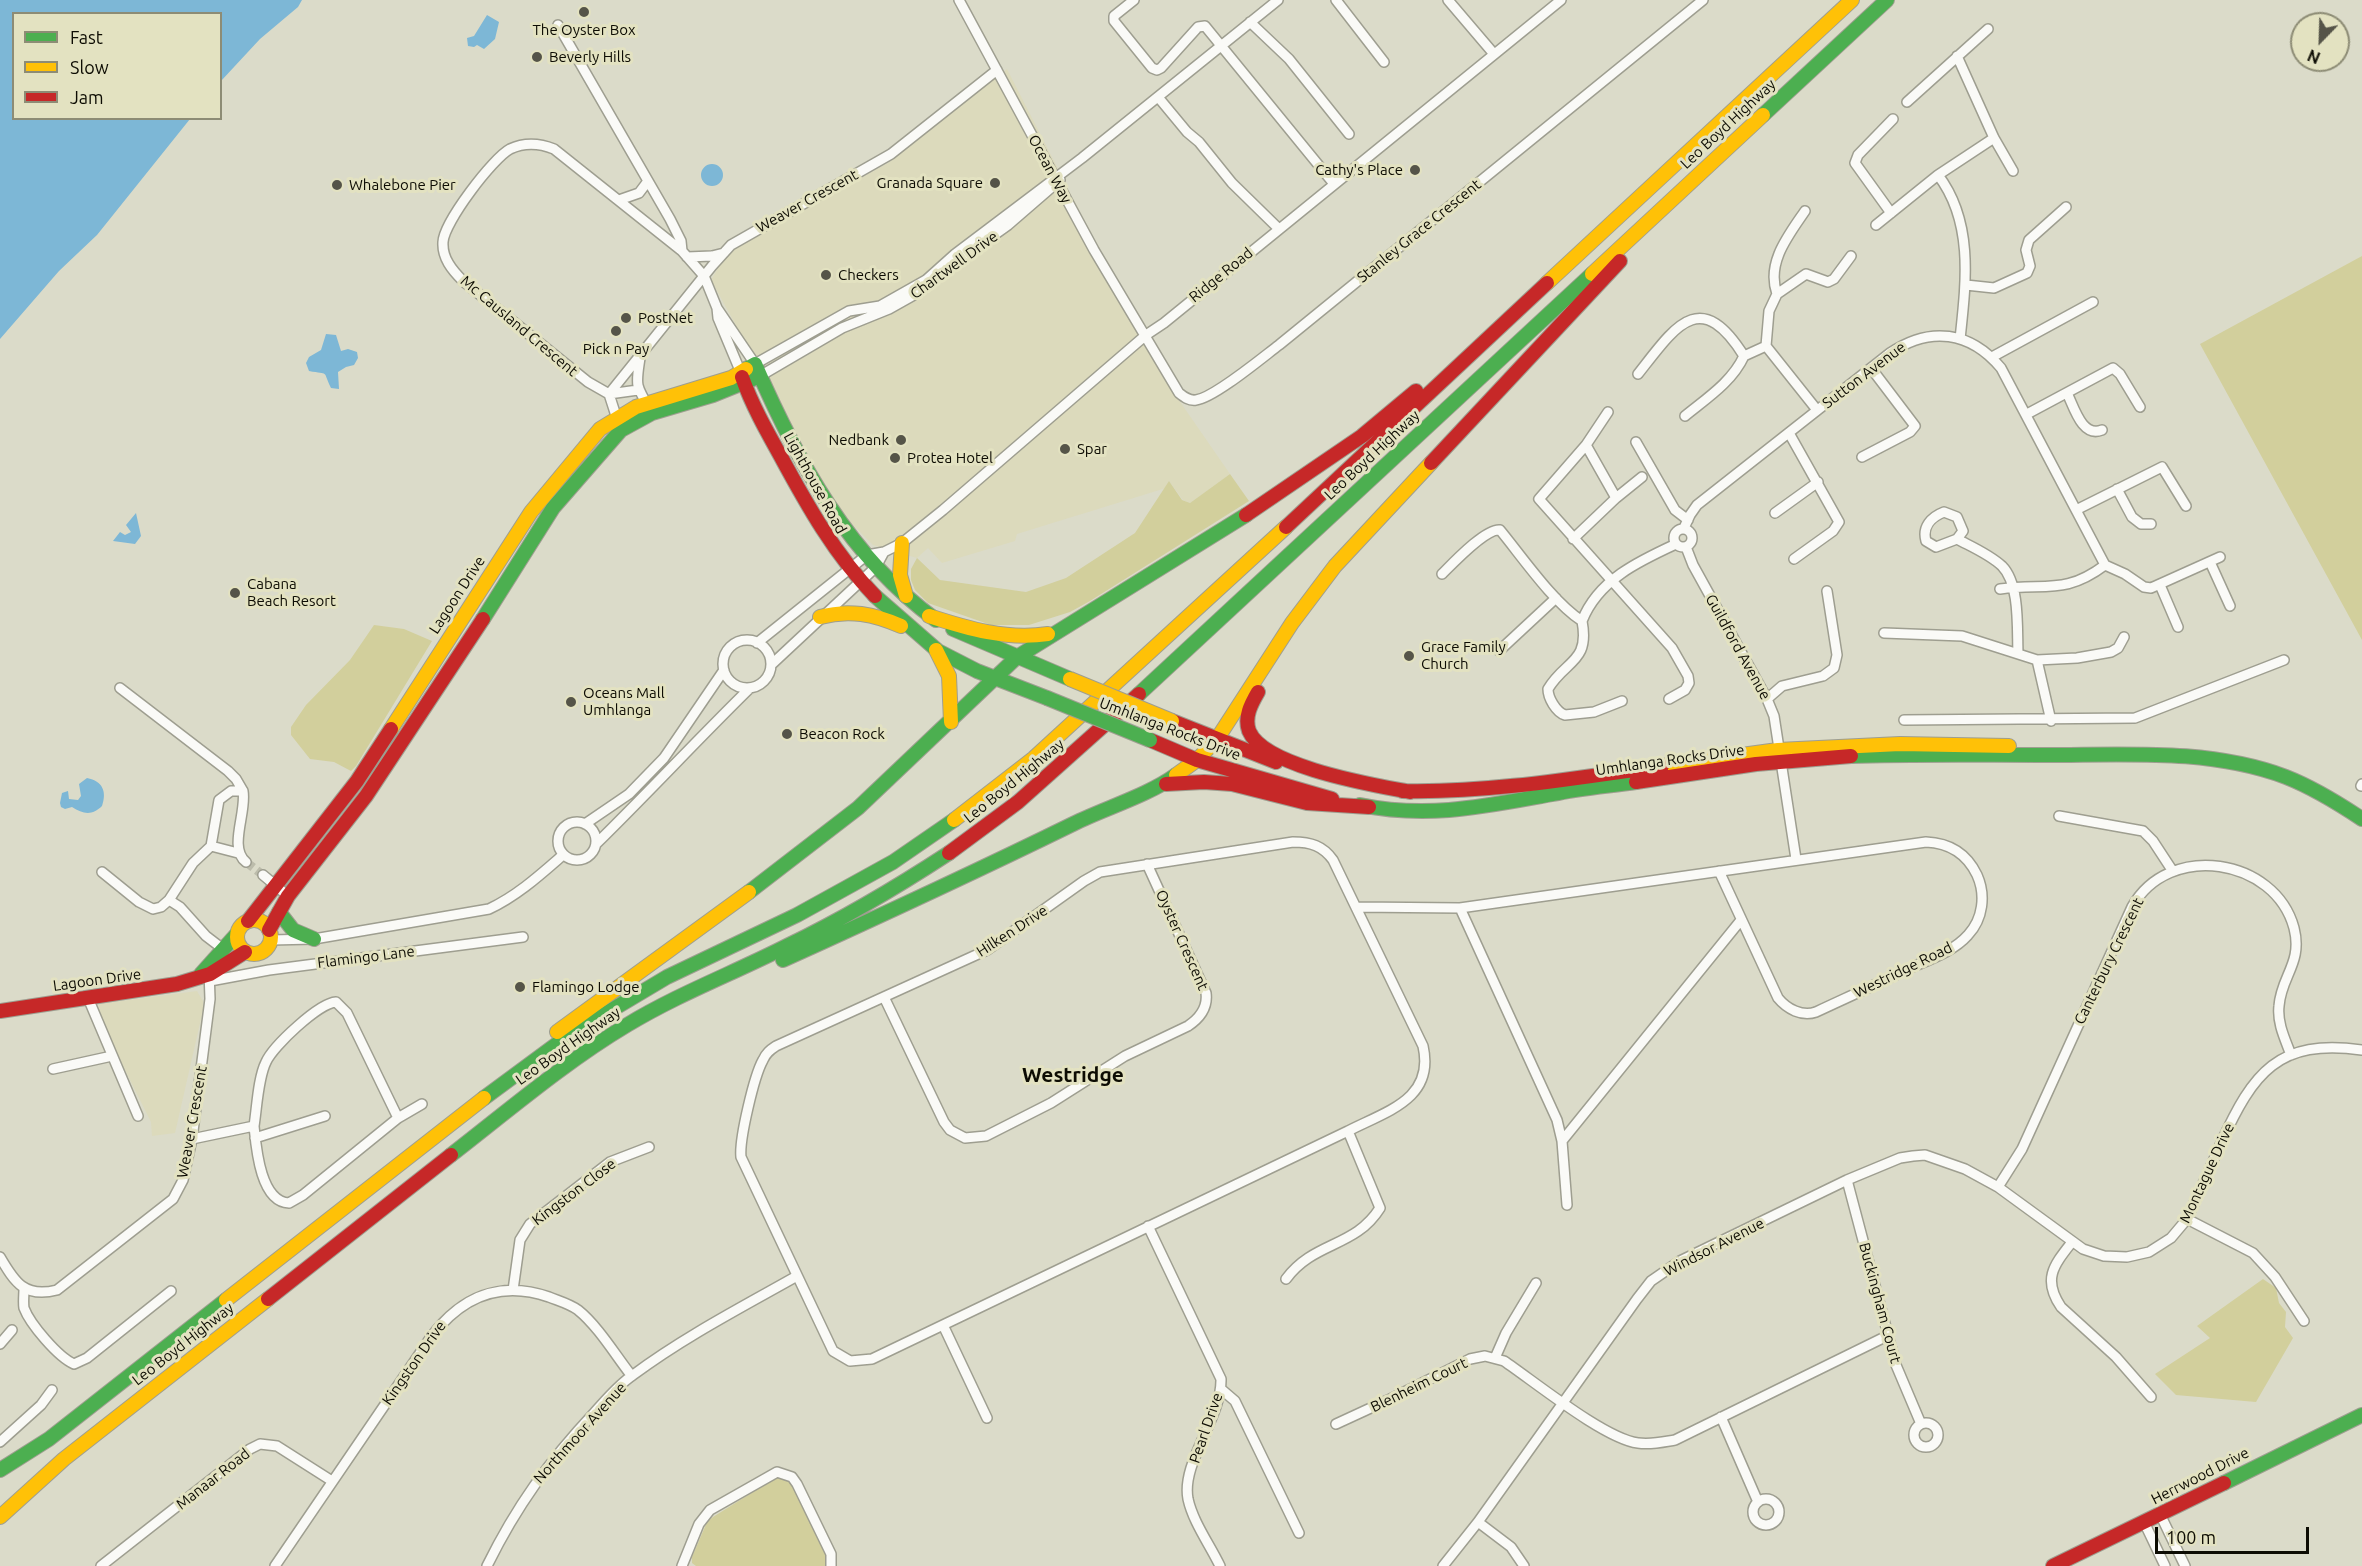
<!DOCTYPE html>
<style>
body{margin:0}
#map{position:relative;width:2362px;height:1566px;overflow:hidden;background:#dbdbc9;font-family:Ubuntu,sans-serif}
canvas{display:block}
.legend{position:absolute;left:12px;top:12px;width:210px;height:108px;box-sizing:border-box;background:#e3e2c1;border:2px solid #8d8c75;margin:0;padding:8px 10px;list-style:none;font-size:18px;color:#0d0c03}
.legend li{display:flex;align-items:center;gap:12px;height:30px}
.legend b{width:30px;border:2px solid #8d8c75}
.north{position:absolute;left:2290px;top:12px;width:60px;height:60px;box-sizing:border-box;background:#e3e2c1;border:2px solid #8d8c75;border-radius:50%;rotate:203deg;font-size:16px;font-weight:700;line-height:24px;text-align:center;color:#0d0c03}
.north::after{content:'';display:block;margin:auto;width:21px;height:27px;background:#555448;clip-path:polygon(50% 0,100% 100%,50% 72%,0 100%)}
.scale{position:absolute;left:2155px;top:1527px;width:154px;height:27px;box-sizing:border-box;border:3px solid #0d0c03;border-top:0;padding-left:8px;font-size:18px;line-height:21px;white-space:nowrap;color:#0d0c03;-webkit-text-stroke:4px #e3e2c1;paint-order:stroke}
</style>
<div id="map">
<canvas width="2362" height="1566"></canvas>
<ul class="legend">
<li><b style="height:8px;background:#4caf50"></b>Fast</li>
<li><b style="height:8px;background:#ffc107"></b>Slow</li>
<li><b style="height:8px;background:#c62828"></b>Jam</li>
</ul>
<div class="north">N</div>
<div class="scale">100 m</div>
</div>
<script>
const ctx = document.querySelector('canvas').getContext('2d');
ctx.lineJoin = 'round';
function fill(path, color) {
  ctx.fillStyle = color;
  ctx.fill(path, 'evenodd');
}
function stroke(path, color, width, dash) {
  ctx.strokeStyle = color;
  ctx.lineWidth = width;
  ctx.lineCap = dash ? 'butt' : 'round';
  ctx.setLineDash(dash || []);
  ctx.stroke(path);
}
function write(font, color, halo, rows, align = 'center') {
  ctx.font = font + ' Ubuntu,sans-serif';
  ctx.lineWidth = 6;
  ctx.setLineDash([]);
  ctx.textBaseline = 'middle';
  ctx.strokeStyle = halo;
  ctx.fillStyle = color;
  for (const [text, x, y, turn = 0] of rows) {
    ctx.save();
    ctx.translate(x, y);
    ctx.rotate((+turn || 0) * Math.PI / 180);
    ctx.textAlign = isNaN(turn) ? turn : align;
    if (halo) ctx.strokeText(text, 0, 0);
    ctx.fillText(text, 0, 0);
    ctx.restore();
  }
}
const built = new Path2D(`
 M 1007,69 L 1155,359 L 1174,393 L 1230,474 L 1190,503 L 1183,500 L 1169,481 L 1166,488 L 1017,534 L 1015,541 L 942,563 L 928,548 L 917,558 L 873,545 L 837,509 L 711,280 L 721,263 L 735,247 L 888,163 Z
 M 197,991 L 203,1001 L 203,1010 L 175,1133 L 152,1136 L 151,1122 L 97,1014 L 99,1004 Z`);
const green = new Path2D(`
 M 2362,256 L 2362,640 L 2200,344 Z
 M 1230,474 L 1249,501 L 1090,601 L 1070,612 L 1029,625 L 991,625 L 928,603 L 915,590 L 911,580 L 911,569 L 917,558 L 940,580 L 1026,592 L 1066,578 L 1135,533 L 1169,481 L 1182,500 L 1190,503 Z
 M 374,625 L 404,629 L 432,641 L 356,766 L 351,771 L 334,762 L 310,759 L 291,735 L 291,727 L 306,705 L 350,660 Z
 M 2263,1279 L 2276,1288 L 2279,1303 L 2286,1312 L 2285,1327 L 2293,1338 L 2256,1402 L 2176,1395 L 2155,1374 L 2210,1338 L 2197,1326 Z
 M 777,1477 L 783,1478 L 792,1484 L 825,1553 L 825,1566 L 696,1566 L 692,1563 L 692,1557 L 707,1522 L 713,1517 Z`);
const water = new Path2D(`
 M 0,0 L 302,0 L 298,7 L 260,39 L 221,81 L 220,14 L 14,14 L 14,118 L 190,119 L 97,235 L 59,271 L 0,339 Z
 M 487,15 L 499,22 L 495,39 L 484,49 L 477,45 L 474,47 L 468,46 L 467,38 L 474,36 Z
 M701 175a11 11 0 1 1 22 0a11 11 0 1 1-22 0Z
 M 326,334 L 336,335 L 341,351 L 348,349 L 357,352 L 358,358 L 354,365 L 346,367 L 338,372 L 339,389 L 331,388 C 322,369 330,375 309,371 L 306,363 L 309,357 L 321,350 Z
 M 136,513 L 141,536 L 135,544 L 113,541 L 120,532 L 125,535 L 131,532 L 126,525 Z
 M 87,778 C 103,781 107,792 102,806 C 92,816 83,814 72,807 L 65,809 L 61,807 L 60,803 L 62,793 L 68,791 L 69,799 L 78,800 L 81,796 L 79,784 Z`);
const streetTunnel = new Path2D(`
 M 246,862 L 263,875`);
const street = new Path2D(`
 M 959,0 L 1094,250 L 1179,393 C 1184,397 1189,401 1196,400 C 1214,398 1263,357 1279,345 L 1703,0
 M 1134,0 L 1114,16 L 1114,21 L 1152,68 L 1157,70 L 1161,68 L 1198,27 L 1205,26 L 1334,184
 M 1336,0 L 1384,62
 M 1448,0 L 1494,54
 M 1250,22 L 1289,59 L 1349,134
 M 558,25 L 670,219 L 681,241 L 682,251
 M 1957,56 L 1994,138 L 2013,171
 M 1158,97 L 1187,132 L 1199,142 L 1232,183 L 1279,229
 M 1907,102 L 1988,29
 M 1938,175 C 1974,222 1966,283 1960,339
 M 619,200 L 639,193 L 648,181
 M 1891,213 L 1855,163 L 1858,155 L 1893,119
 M 1876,225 L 1938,175 L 1994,138
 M 687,257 L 712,256 L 724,253
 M 1966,285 L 1994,288 L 2027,273 L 2030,266 L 2026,250 L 2029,240 L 2066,207
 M 1777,294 C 1766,263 1788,236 1805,211
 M 717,308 L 718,318 L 741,373
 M 1992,357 L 2093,302
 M 640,358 C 636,385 635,384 649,408
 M 1638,374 C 1675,327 1700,286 1744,356
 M 760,376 L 842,328 L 889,309 L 921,291 L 938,275 L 1008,225 L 1060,180
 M 2067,393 C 2074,407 2082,438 2102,430
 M 609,394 L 712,266 L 731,245 L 891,154 L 997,70
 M 609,394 L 638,390
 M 1817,410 L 1766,346 L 1769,311 L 1777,294 L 1806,274 L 1828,282 L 1834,279 L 1851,256
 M 1608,412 L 1586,445 L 1539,499 L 1672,648 L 1688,676 L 1689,683 L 1685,690 L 1669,699
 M 2027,414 L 2113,368 L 2120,374 L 2140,407
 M 1685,416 C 1707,398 1732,382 1744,356 L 1766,346
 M 618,422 L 609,394 L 588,382 L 463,281 C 452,270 442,258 443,242 C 444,222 493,158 510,149 C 525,142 539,143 554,149 L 682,251 L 704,276 L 717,308 L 755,364 L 849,311 L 880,306 L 926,280 L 955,254 L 1082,158 L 1278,0
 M 1789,433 L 1839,522 L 1833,531 L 1794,559
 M 1636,442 L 1675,510 L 1688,520
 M 1586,445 L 1616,498
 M 1862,457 L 1910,432 L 1915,426 L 1871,368
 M 2117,489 L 2132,517 L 2141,524 L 2151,524
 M 2076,510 L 2162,467 L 2186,506
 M 1944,512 L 1957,517 L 1963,531 L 1957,539 L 1936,547 L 1926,541 C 1922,527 1931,517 1944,512 Z
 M 1775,513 L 1818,482
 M 1684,528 L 1690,515 L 1697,505 L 1890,353 C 1930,326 1970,331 2001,368 L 2105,565
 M1674 538a9 9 0 1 1 18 0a9 9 0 1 1-18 0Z
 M 1573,539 L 1616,498 L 1642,477
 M 1957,539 C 1972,547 1989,554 2002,566 C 2020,584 2017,628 2018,653
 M 1686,547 L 1693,565 L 1767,699 L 1774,716 L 1796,859
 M 884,552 L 902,543 L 943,510 L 1146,335 L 1164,323 L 1561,0
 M 2210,562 L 2230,606
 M 2105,565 L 2125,574 L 2144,587 L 2151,588 L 2220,557
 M 1442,574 C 1453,563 1486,528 1500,530 C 1523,558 1553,602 1582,621 C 1590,663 1565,660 1548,689 C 1548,698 1556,712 1565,715 L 1594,712 L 1622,701
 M 2160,585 L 2178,627
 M 2000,589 C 2046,583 2065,595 2105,565
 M 1582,621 C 1598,580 1639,561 1676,544
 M 1884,633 L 1962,636 L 2037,660 L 2077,658 L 2111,652 L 2118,648 L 2124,637
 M723 664a24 24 0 1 1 48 0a24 24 0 1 1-48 0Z
 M 757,643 L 867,555 L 884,552 L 876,567 L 771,665
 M 1499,651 L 1556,598
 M 2037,660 L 2051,721
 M 120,688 L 228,771 L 236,779 L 243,791
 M 1767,699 L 1782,686 L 1823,676 L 1834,668 L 1837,655 L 1827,591
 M 1904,720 L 2135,718 L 2284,660
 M 2361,786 L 2362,784
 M 2059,816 L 2143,831 L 2153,841 L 2172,870
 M558 841a19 19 0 1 1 38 0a19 19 0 1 1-38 0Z
 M 585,824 L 629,794 L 664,758 L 724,670
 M 1293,842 C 1311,842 1323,846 1333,860 L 1423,1046 C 1435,1099 1387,1111 1348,1131 L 872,1359 L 850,1361 L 833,1351 L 741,1157 C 739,1140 754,1076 763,1060 C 766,1053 770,1050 776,1046 L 987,950 L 1084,881 L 1100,872 Z
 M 596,844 C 648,793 698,739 750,688
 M 211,846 L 238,853
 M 102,872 L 139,902 L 153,909 L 161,907 L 169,900
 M 263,875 L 288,896
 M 1356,907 L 1460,908 L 1926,842 C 1950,843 1967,854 1977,875 C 1986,895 1983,919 1968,935 C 1953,952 1928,960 1908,969 C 1877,984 1846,998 1816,1012 C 1802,1017 1787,1009 1778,998 L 1719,871
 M 1460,908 L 1557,1120 L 1562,1141 L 1567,1205
 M 271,940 L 314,939 L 489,909 C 517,896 540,875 563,855
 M 223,949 L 206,936 L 180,907 L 169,900 L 193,863 L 211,846 L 219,800 L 231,791 L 243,791 C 247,812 228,848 246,862
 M 210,981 L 269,970 L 523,937
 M 884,997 L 944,1122 L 950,1130 L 965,1138 L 986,1136 L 1051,1103 L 1125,1056 L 1188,1026 C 1200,1018 1208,1008 1206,993 L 1147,864
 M 88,998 L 138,1116
 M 53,1069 L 112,1056
 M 254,1126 C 256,1146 260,1202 289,1203 L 303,1195 L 398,1118 L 422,1104
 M 255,1138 L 325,1116
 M 192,1139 L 254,1126 C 257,1107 258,1078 266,1062 C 273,1046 319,1003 336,1002 L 347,1013 L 398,1118
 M 1562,1141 L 1741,920
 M 1847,1180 L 1896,1365 L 1921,1424
 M 1998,1187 L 2022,1149 L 2132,907 C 2169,841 2275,858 2294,928 C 2303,963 2281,976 2279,1006 C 2277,1023 2285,1039 2291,1055
 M 2187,1219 L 2253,1253 L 2275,1277 L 2304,1321
 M 1148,1226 L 1221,1379 C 1222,1418 1181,1462 1188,1499 C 1193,1522 1210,1545 1220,1566
 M 2072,1242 C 2054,1265 2042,1279 2061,1307 L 2116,1357 L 2151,1397
 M 0,1257 C 15,1283 25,1298 57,1290 L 173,1199 L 183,1180 L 192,1139 L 210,999 L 209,971
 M 1286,1279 C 1314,1241 1355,1248 1380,1208 L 1348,1131
 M 24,1289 C 24,1295 23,1302 24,1308 C 30,1324 58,1357 74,1364 L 87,1358 L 171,1291
 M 513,1290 L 520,1240 L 530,1224 L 610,1162 L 649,1147
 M 943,1325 L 987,1418
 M 0,1344 L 12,1330
 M 1495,1358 L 1506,1333 L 1536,1283
 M 1221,1389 L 1235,1401 L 1299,1533
 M 1721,1417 L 1758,1502
 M1914 1435a12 12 0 1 1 24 0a12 12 0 1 1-24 0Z
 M 1336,1424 L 1388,1400 L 1470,1359 L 1485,1356 L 1504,1361 C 1535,1382 1605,1439 1638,1443 C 1651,1445 1663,1442 1675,1440 L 1889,1335
 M 0,1442 L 41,1405 L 52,1390
 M1753 1512a13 13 0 1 1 26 0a13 13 0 1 1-26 0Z
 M 2160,1514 L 2185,1566
 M 1478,1522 L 1511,1547 L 1524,1566
 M 2144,1522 L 2165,1566
 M 101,1566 L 250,1449 L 260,1444 L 277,1446 L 332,1481
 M 275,1566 L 431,1337 C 461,1297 500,1280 549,1297 C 559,1301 570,1304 578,1310 C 598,1326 616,1356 631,1375
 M 487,1566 C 516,1507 549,1461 594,1413 C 606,1400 618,1385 633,1375 C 684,1337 742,1307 797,1276
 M 682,1566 L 699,1524 L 710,1510 L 777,1472 L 792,1477 L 797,1484 L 831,1554 L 831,1566
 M 1443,1566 L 1478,1522 L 1637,1299 L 1651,1281 L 1680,1261 L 1847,1180 L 1900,1158 L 1913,1156 L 1925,1155 L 1965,1169 L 1998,1187 L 2083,1249 L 2104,1256 L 2127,1257 L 2149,1252 L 2171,1238 L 2187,1219 C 2198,1194 2210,1169 2221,1143 C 2253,1073 2278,1038 2362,1050`);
const fast = new Path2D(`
 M 1763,115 L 1887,0
 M 746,369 L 755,364 C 797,461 849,557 936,620
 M 875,596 L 938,651 L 977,671 L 1047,698
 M 483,619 L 553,508 L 621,430 L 652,413 L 713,395 L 760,376
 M 953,629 L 1070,679
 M 1139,694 L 1592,274
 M 1851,756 C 1915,754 1979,755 2043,755 C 2124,755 2209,748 2286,777 C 2314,788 2338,803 2362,819
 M 1360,805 C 1429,819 1486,806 1553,794 C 1580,788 1608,786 1636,782
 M 749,892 L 858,808 L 1017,657 L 1246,515
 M 279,912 L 293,930 L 314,939
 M 783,960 C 880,916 977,871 1073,824 C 1105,808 1147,796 1176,775
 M 201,974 L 236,935
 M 484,1098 L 568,1036 L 667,977 L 797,915 L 893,862 L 954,820
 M 451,1155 C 509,1110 565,1062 627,1025 C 678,994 734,973 787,946 C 843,919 897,887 949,853
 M 0,1470 L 49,1439 L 226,1300
 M 2224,1483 L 2362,1415`);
const slow = new Path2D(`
 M 1592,274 L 1763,115
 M 1547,283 L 1852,0
 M 902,543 L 900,575 L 906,596
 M 929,616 C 969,629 1006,640 1048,634
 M 820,617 C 849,609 874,614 901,626
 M 936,650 L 949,676 L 951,722
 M 391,729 L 531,512 L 600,429 L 636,407 L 731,378 L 746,369
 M 1662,766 L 1778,750 L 1900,744 L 2009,746
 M 1176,775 L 1197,760 L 1217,739 L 1292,623 L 1335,566 L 1431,463
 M 954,820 L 1034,758 L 1286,527
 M237 937a17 17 0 1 1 34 0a17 17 0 1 1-34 0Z
 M 557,1032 L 749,892
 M 226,1300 L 484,1098
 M 0,1517 L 64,1459 L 268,1299`);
const jam = new Path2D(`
 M 742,377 C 752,405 766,430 780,455 C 807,505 835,555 875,596
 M 1431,463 L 1620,261
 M 1246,515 L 1362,436 L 1416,391
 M 1286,527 L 1547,283
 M 1258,692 C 1251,704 1244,717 1249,731 C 1264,767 1374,785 1410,792
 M 1172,721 L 1276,762
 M 1150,740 L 1197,760 L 1332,799
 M 1636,782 L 1756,764 L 1851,756
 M 1166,784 L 1204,782 L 1232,784 L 1307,803 L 1369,807
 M 1402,791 C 1489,793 1576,778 1662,766
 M 949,853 L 1018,802 L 1139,694
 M 248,921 L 357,781 L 391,729
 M 269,930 L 288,896 L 366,796 L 483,619
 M 0,1011 L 177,984 L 210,974 L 245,952
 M 268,1299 L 451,1155
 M 2053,1566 L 2224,1483`);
const fastBridge = new Path2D(`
 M 1047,698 L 1150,740`);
const slowBridge = new Path2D(`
 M 1070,679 L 1172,721`);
const markers = [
 [584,12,6,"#555448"],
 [537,57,6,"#555448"],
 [1415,170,6,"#555448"],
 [995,183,6,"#555448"],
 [337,185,6,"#555448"],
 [826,275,6,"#555448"],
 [626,318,6,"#555448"],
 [616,331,6,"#555448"],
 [901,440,6,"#555448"],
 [1065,449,6,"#555448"],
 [895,458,6,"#555448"],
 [235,593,6,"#555448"],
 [1409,656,6,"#555448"],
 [571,702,6,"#555448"],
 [787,734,6,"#555448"],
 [520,987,6,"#555448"]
];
const poiNames = [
 ["The Oyster Box",584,30,"center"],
 ["Beverly Hills",549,57],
 ["Cathy's Place",1403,170,"right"],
 ["Granada Square",983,183,"right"],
 ["Whalebone Pier",349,185],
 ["Checkers",838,275],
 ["PostNet",638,318],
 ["Pick n Pay",616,349,"center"],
 ["Nedbank",889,440,"right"],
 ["Spar",1077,449],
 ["Protea Hotel",907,458],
 ["Cabana",247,584],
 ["Beach Resort",247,601],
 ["Grace Family",1421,647],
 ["Church",1421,664],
 ["Oceans Mall",583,693],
 ["Umhlanga",583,710],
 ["Beacon Rock",799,734],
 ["Flamingo Lodge",532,987]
];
const streetNames = [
 ["Leo Boyd Highway",1728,124,-43],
 ["Ocean Way",1050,169,62],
 ["Weaver Crescent",807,201,-29],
 ["Stanley Grace Crescent",1419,231,-39],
 ["Chartwell Drive",954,265,-36],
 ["Ridge Road",1221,275,-39],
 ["Mc Causland Crescent",519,326,40],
 ["Sutton Avenue",1864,375,-37],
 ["Leo Boyd Highway",1372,455,-43],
 ["Lighthouse Road",815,483,61],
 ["Lagoon Drive",457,595,-57],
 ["Guildford Avenue",1738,647,61],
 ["Umhlanga Rocks Drive",1170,729,21],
 ["Umhlanga Rocks Drive",1670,760,-8],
 ["Leo Boyd Highway",1014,781,-39],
 ["Hilken Drive",1012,931,-33],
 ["Oyster Crescent",1182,940,66],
 ["Flamingo Lane",366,957,-7],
 ["Canterbury Crescent",2109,961,-64],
 ["Westridge Road",1903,970,-26],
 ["Lagoon Drive",97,980,-8],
 ["Leo Boyd Highway",568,1046,-35],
 ["Weaver Crescent",192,1122,-80],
 ["Montague Drive",2207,1173,-65],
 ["Kingston Close",574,1192,-37],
 ["Windsor Avenue",1714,1247,-27],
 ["Buckingham Court",1880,1303,75],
 ["Leo Boyd Highway",183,1344,-38],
 ["Kingston Drive",414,1363,-55],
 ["Blenheim Court",1419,1385,-26],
 ["Pearl Drive",1206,1428,-71],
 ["Northmoor Avenue",580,1433,-48],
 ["Herrwood Drive",2200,1476,-27],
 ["Manaar Road",213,1479,-38]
];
const districtNames = [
 ["Westridge",1073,1075]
];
fill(built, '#dcdabc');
fill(green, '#d2cf9c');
fill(water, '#7db7d6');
stroke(streetTunnel, '#bcbcab', 9, [9, 4.5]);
stroke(street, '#9e9e90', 12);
stroke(fast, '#9e9e90', 16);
stroke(slow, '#9e9e90', 16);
stroke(jam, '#9e9e90', 16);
stroke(street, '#fafaf7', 9);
stroke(fast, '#4caf50', 14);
stroke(slow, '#ffc107', 14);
stroke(jam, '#c62828', 14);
stroke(fastBridge, '#9e9e90', 16, []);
stroke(slowBridge, '#9e9e90', 16, []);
stroke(fastBridge, '#4caf50', 14);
stroke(slowBridge, '#ffc107', 14);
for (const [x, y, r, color] of markers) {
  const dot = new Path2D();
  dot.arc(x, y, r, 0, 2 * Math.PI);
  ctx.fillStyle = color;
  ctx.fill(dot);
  stroke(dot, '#e3e2c1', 2);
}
write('15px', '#0d0c03', '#e3e2c1', poiNames, 'left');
write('15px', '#0d0c03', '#e3e2c1', streetNames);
write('bold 21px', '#0d0c03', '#e3e2c1', districtNames);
</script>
